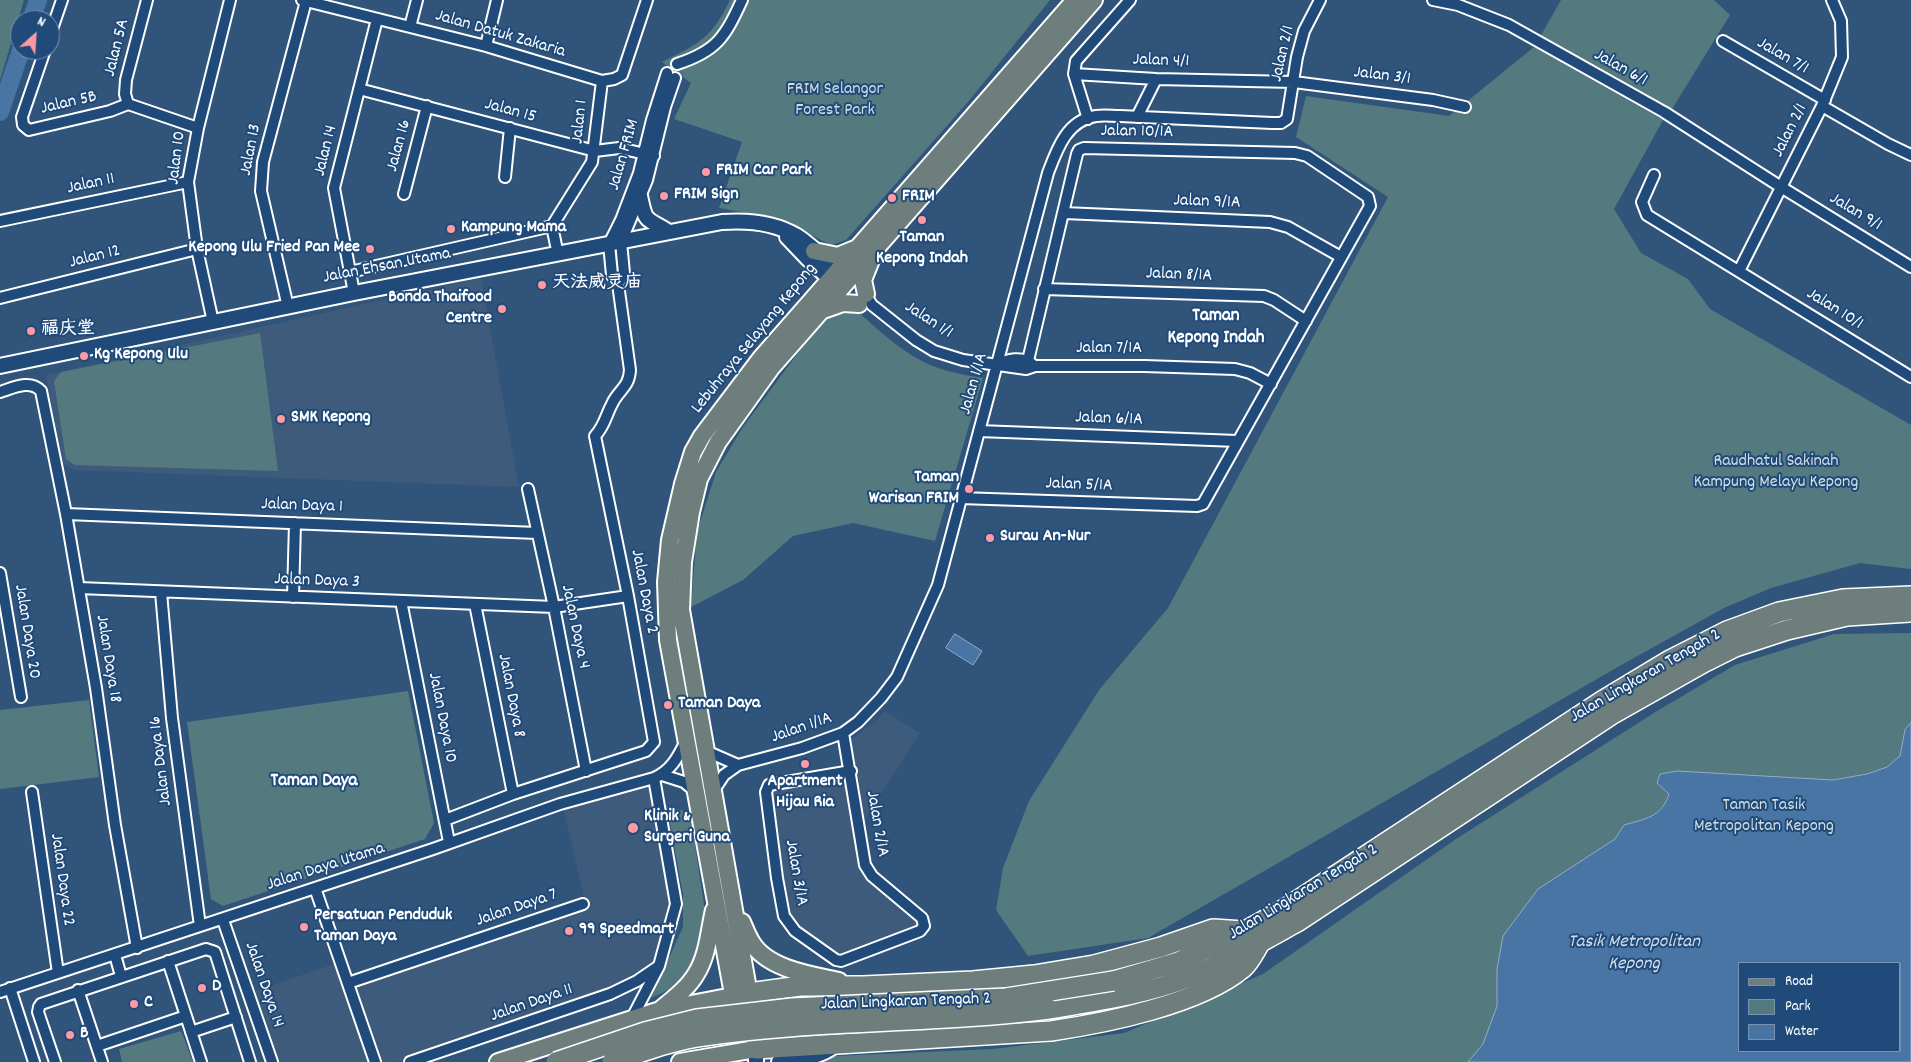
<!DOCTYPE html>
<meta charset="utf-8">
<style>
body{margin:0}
#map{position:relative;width:1911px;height:1062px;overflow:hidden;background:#31547b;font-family:Dekko,sans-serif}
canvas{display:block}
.legend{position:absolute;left:1738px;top:962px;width:162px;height:90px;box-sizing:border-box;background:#1f4a7a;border:1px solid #7992af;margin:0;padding:6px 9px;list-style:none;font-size:15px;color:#fff}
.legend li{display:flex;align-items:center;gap:10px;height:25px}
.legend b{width:25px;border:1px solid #7992af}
.north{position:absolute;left:10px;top:10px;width:50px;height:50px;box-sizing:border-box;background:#1f4a7a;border:1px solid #7992af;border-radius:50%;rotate:26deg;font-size:14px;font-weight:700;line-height:20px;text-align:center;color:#fff}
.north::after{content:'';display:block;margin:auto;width:18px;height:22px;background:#ff9aa2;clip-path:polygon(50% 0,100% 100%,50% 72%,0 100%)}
</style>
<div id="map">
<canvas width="1911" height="1062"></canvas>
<ul class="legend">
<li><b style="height:6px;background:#6d7e7c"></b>Road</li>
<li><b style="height:14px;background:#547a80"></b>Park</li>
<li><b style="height:14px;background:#4875a3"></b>Water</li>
</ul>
<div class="north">N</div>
</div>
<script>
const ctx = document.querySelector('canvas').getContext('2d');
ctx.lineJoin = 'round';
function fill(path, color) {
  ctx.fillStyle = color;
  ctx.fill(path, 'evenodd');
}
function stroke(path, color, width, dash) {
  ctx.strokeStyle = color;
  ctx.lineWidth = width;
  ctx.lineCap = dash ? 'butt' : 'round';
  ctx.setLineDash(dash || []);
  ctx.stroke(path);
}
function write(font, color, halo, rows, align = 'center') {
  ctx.font = font + ' Dekko,"LXGW WenKai TC",sans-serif';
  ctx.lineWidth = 4;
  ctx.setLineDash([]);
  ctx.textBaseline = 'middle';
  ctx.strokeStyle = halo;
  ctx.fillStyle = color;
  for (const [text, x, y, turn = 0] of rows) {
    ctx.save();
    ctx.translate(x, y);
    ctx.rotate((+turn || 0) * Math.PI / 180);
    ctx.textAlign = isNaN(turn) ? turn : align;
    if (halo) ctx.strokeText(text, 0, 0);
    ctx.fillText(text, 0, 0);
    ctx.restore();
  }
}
const built = new Path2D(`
 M 481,278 L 519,487 L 73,470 L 63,463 L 46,375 Z
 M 884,711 L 920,733 L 865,819 L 848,742 L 876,721 Z
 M 848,775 L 862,868 L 919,920 L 920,924 L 918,927 L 838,957 L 798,929 L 787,913 L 780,872 L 769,789 Z
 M 651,783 L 673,903 L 656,963 L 611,989 L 398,1062 L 276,1062 L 252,992 L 337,963 L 346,989 L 586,907 L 563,807 Z`);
const green = new Path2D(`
 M 0,0 L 24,0 L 0,80 Z
 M 730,0 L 1050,0 L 968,102 L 846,240 L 831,245 L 780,219 L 719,208 L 742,142 L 674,119 L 691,83 L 662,62 C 700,43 711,39 730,0 Z
 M 1561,0 L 1714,0 L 1730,15 L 1672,109 L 1540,37 Z
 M 1534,47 L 1663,120 L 1614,209 L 1641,253 L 1688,279 L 1710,309 L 1911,425 L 1911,569 L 1860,563 L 1771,588 L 1724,608 L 1623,664 L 1148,938 L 1028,956 L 996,910 L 1003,868 L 1029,801 L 1099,690 L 1168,608 L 1388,197 L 1296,137 L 1306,96 L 1449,116 Z
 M 857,311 C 884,335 912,362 948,371 C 959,374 971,376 983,378 L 935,541 L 853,523 L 793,536 L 743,580 L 691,607 L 697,532 L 716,472 L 743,427 L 824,318 Z
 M 260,333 L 278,471 L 75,465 L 66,459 L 54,381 L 61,372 Z
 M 1911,633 L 1911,1062 L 819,1062 L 835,1056 L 993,1049 L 1124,1033 L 1263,974 L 1456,839 L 1657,711 L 1735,665 L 1834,634 ZM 1740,963 L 1900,963 L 1900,1051 L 1740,1051 Z
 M 408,691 L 434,823 L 425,839 L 223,906 L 211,899 L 187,722 Z
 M 89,700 L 99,777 L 0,789 L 0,710 Z
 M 667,807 L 690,812 L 706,918 L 696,960 L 677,986 L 651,998 L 683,927 L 683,894 Z
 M 181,1031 L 193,1062 L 122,1062 L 119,1049 Z`);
const water = new Path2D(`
 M 955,634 L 982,651 L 973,665 L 946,648 Z
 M 1911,723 L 1911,1062 L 1468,1062 L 1483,1044 L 1497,1006 L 1497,969 L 1503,936 L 1538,889 L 1615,839 L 1624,825 C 1645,819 1662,817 1669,794 L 1657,783 L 1660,774 L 1677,771 L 1833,780 L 1867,774 L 1887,767 L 1900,756 L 1905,730 ZM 1740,963 L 1900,963 L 1900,1051 L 1740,1051 Z`);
const river = new Path2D(`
 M 31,20 L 38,0
 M 0,112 L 21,50`);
const streetTunnel = new Path2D(`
 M 675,78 L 684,69`);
const street = new Path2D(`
 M 302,0 L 486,46 L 602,81 L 614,79 L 622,75 L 647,0
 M 1433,0 L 1458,5 L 1509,25 L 1664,112 L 1781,187 L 1911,267
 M 410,27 L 417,0
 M 50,35 L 62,0
 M 1723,41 L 1825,100
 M 486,46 L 497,0
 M 45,50 L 22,117 L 23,125 L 29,130 L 110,111 L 128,104 L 198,128
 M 677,64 C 717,51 725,37 742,0
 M 1074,74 L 1156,79 L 1294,82 L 1433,100 L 1465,107
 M 359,89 L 595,151 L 619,148 L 654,156
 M 128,104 L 125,94 L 126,80 L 147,0
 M 1822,106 L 1888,144 L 1911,155
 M 1137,117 L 1156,79
 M 1088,119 L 1074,74 L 1076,61 L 1130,0
 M 1654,175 L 1642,202 L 1647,215 L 1911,377
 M 505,177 L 510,128
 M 404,194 L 427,106
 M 1064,213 L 1270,222 L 1288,227 L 1341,257
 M 0,221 L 188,182
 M 558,255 L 552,226 L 592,162 L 602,81
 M 1739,271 L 1822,106 L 1842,57 L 1841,21 L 1832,0
 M 350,272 L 552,226
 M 618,284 L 624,273 L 621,242 L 647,180 L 665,107 L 675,78
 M 1044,289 L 1264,296 L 1274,300 L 1306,321
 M 863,291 L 872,305 L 916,340 L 934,351 L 963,360 L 1026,369 L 1035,366 L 1144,366 L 1235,369 L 1250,373 L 1271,384
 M 354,293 L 334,188 L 377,19
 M 0,298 L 197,249
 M 288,307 L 261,191 L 263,162 L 306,1
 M 213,322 L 197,249 L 188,182 L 198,128 L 230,0
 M 998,365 C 1007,359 1022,356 1032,364
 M 0,392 C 13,388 30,379 41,391 L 66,514 L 96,688 L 115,825 L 137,948
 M 979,431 L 1237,441
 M 528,489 L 554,607 L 586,771
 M 960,498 L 1197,506 L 1203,504 L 1370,206 L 1368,197 L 1307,156 L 1295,153 L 1084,148 L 1079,150 L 1077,154 L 1026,369
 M 66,514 L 537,533
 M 0,573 L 21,697
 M 79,588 L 554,607 L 628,596
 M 161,592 L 172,718 L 200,926
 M 293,597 L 295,523
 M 401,601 L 449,842
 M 475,604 L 513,794
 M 843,733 L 865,865 L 872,876 L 922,918 L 924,926 L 920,931 L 841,961 L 836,960 L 795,931 L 784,916 L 777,878 L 766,792 L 769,785 L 851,771
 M 706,751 L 738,765
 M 662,775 L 684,782 L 696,792
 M 714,790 L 724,775 L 738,765 L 802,748 L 843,733 L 858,722 L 881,698 L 897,677 L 938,585 L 1048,173 C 1057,149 1067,120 1096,116 C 1104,115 1112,116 1120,116 L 1272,123 L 1281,123 L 1287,119 L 1297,57 L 1304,31 L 1320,0
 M 32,792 L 58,973
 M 445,820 L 513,794 L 646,751 L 654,742 L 628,596 L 595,436 C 605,425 605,417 612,404 C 618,390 629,388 630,370 L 618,284 L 612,275 L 609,244 L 621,220 L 639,173 L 652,120 L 667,73
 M 315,888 L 375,1062
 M 223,920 L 272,1062
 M 115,955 L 121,976
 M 168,961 L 201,1062
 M 348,983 L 583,904
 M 10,988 L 34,1062
 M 78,990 L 102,1062
 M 0,992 L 433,849 L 560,804 L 654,778 C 671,771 678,757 686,741
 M 632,1018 L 659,966 L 676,904 L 654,778
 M 191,1032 L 236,1017
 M 97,1046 L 186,1016
 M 55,1062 L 38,1012 L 39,1007 L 41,1004 L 206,949 L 215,952 L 250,1062
 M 410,1062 L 610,994 L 637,981 L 659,966`);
const secondary = new Path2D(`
 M 640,196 C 646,225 646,217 669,232
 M 787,237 L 807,258 L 838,286
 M 0,366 L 354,293 L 722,222 C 748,220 774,222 797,236 C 814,247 829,264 845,277
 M 756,1049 L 756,1062
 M 779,1062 C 799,1058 817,1059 834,1046`);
const primary = new Path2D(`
 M 814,251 L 838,256 L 855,249
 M 866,294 L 863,280 L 871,260
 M 823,310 L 843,303 L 859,304
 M 742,922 C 745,929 748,937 752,943 C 768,969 811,975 839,981
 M 751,1006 L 681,610 L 683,562 L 691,512 L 699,479 L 718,442 L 771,368 L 1094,0
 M 660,1010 C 673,999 688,988 696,974 C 708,955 709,931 714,910
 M 739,1027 L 668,640 L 666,582 L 670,540 L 683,484 L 693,452 L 702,436 L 761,358 L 1075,0
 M 498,1062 L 660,1010 L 743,994
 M 680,1062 L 756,1049 L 754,1036`);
const highway = new Path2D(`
 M 1113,981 L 1178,962 L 1245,931 L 1286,908 L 1602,701 L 1670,660 L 1727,631 L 1779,612 L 1843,599 L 1911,596
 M 749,993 L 800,986 L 863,986 L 973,981 L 1034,975 L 1094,965 L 1161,947 L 1213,929 L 1244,931
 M 1049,1009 C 1096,1001 1143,995 1187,978 C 1225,963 1261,942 1297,922 L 1611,715 L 1703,663 L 1735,647 L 1787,630 L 1847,616 L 1911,612
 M 756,1049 L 1051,1031 C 1106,1023 1200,1004 1243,968 C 1250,962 1255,951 1260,943`);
const highwayBridge = new Path2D(`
 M 556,1062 L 645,1032 L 697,1019 L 792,1008 L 1006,998 L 1113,981
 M 612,1062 C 642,1052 673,1040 704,1036 C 818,1019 934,1024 1049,1009`);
const markers = [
 [706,172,5,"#ff9aa2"],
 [664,196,5,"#ff9aa2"],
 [892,198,5,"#ff9aa2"],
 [922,220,5,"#ff9aa2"],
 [451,229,5,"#ff9aa2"],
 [370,249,5,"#ff9aa2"],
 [542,285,5,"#ff9aa2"],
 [502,309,5,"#ff9aa2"],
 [31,331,5,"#ff9aa2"],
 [84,356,5,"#ff9aa2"],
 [281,419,5,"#ff9aa2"],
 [969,489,5,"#ff9aa2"],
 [990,538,5,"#ff9aa2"],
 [668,705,5,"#ff9aa2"],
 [805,764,5,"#ff9aa2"],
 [633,828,6,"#ff9aa2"],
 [304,927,5,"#ff9aa2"],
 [569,931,5,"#ff9aa2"],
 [202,988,5,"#ff9aa2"],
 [134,1004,5,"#ff9aa2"],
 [70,1035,5,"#ff9aa2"]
];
const streetNames = [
 ["Jalan Datuk Zakaria",500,35,16],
 ["Jalan 5A",118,48,-76],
 ["Jalan 2/1",1284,54,-77],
 ["Jalan 7/1",1782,57,30],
 ["Jalan 4/1",1161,62,2],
 ["Jalan 6/1",1620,69,29],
 ["Jalan 3/1",1382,77,7],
 ["Jalan 5B",69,104,-13],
 ["Jalan 15",510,112,15],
 ["Jalan 1",581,122,-84],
 ["Jalan 2/1",1791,131,-63],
 ["Jalan 10/1A",1137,133,1],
 ["Jalan 16",400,146,-75],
 ["Jalan 13",252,150,-79],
 ["Jalan 14",327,151,-76],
 ["Jalan FRIM",625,155,-74],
 ["Jalan 10",178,158,-83],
 ["Jalan 11",91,185,-12],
 ["Jalan 9/1A",1207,203,2],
 ["Jalan 9/1",1855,213,31],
 ["Jalan 12",95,258,-14],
 ["Jalan Ehsan Utama",387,267,-11],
 ["Jalan 8/1A",1179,276,2],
 ["Jalan 10/1",1834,310,32],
 ["Jalan 1/1",928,321,33],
 ["Lebuhraya Selayang Kepong",755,339,-51],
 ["Jalan 7/1A",1109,350],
 ["Jalan 1/1A",975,384,-74],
 ["Jalan 6/1A",1109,420,2],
 ["Jalan 5/1A",1079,486,2],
 ["Jalan Daya 1",302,507,2],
 ["Jalan Daya 3",317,582,2],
 ["Jalan Daya 2",643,592,79],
 ["Jalan Daya 4",574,627,78],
 ["Jalan Daya 20",26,632,81],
 ["Jalan Daya 18",107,659,81],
 ["Jalan Lingkaran Tengah 2",1646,677,-30],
 ["Jalan Daya 8",510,696,79],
 ["Jalan Daya 10",441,718,79],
 ["Jalan 1/1A",802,729,-19],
 ["Jalan Daya 16",162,761,-97],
 ["Jalan 2/1A",876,824,80],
 ["Jalan Daya Utama",326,868,-18],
 ["Jalan 3/1A",795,873,80],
 ["Jalan Daya 22",61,880,82],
 ["Jalan Lingkaran Tengah 2",1304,893,-31],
 ["Jalan Daya 7",517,909,-19],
 ["Jalan Daya 14",263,985,71],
 ["Jalan Lingkaran Tengah 2",906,1003,-2],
 ["Jalan Daya 11",532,1004,-19]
];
const parkNames = [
 ["FRIM Selangor",835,91],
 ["Forest Park",835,112],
 ["Raudhatul Sakinah",1776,463],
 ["Kampung Melayu Kepong",1776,484],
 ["Taman Tasik",1764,807],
 ["Metropolitan Kepong",1764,828]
];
const poiNames = [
 ["FRIM Car Park",716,172],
 ["FRIM Sign",674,196],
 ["FRIM",902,198],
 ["Kampung Mama",461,229],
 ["Taman",922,239,"center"],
 ["Kepong Indah",922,260,"center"],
 ["Kepong Ulu Fried Pan Mee",360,249,"right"],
 ["天法威灵庙",552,285],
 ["Bonda Thaifood",492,299,"right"],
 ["Centre",492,320,"right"],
 ["福庆堂",41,331],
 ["Kg Kepong Ulu",94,356],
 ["SMK Kepong",291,419],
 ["Taman",959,479,"right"],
 ["Warisan FRIM",959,500,"right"],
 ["Surau An-Nur",1000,538],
 ["Taman Daya",678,705],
 ["Apartment",805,783,"center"],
 ["Hijau Ria",805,804,"center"],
 ["Klinik &",644,818],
 ["Surgeri Guna",644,839],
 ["Persatuan Penduduk",314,917],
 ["Taman Daya",314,938],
 ["99 Speedmart",579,931],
 ["D",212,988],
 ["C",144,1004],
 ["B",80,1035]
];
const neighbourhoodNames = [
 ["Taman",1216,317],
 ["Kepong Indah",1216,339],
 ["Taman Daya",314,782]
];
const waterNames = [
 ["Tasik Metropolitan",1634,943],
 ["Kepong",1634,965]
];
fill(built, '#3e5b7b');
fill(green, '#547a80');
fill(water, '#4875a3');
stroke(water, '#91acc8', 1);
stroke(river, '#4875a3', 18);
stroke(streetTunnel, '#506e8f', 10, [10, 5]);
stroke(street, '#fff', 14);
stroke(secondary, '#fff', 18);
stroke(primary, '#fff', 20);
stroke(highway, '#fff', 22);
stroke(street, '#1f4a7a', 10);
stroke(secondary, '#1f4a7a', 14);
stroke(primary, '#6d7e7c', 16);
stroke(highway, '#6d7e7c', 19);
stroke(highwayBridge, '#fff', 22, []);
stroke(highwayBridge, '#6d7e7c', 19);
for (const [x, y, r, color] of markers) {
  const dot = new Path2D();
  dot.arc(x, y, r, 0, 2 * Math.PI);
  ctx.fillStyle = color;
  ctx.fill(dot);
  stroke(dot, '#1f4a7a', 2);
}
write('18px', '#fff', '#1f4a7a', streetNames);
write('18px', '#d4dedf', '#1f4a7a', parkNames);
write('bold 18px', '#fff', '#1f4a7a', poiNames, 'left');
write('bold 19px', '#fff', '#1f4a7a', neighbourhoodNames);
write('italic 19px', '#d1dce8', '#1f4a7a', waterNames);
</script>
